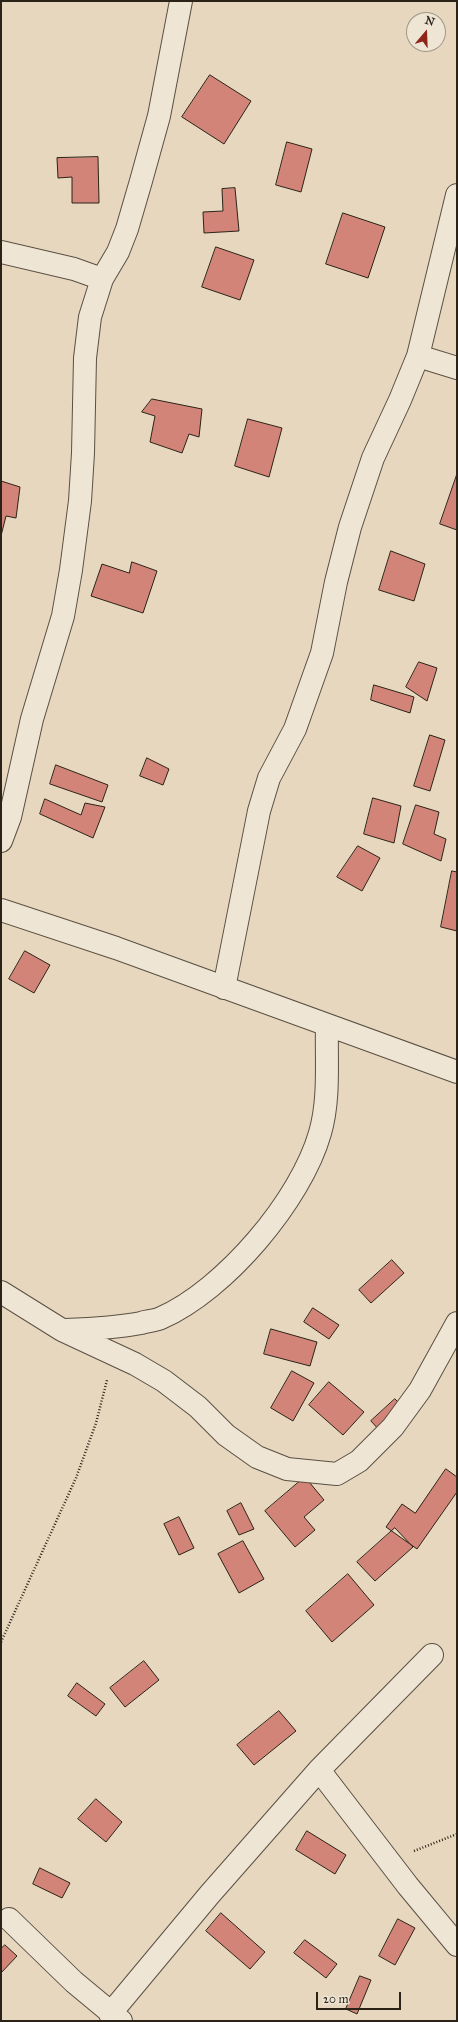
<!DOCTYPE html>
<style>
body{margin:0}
#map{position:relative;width:458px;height:2022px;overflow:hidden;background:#e6d7be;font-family:"IM FELL Great Primer",serif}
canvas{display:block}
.frame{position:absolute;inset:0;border:2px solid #2c2318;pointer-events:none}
.north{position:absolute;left:406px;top:12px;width:40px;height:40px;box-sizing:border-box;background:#efe5d5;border:1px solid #a19789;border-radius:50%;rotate:19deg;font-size:11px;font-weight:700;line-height:16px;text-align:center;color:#2c2318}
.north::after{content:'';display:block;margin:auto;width:14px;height:18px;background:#8f2418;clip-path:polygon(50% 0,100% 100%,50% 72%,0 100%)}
.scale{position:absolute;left:316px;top:1992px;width:85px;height:18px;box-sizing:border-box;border:2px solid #2c2318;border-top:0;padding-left:5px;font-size:12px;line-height:14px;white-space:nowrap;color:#2c2318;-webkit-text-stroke:3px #efe5d5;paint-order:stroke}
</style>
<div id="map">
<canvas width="458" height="2022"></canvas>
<div class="frame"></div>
<div class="north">N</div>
<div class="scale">20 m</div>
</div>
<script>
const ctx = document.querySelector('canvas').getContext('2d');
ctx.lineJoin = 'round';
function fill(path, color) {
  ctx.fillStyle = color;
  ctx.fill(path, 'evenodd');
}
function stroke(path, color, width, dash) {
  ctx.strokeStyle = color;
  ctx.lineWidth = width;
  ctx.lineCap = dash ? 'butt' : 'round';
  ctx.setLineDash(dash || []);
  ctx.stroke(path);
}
const building = new Path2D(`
 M 210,75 L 251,101 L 224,144 L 182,117 Z
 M 287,142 L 312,149 L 301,192 L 276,185 Z
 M 98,157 L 99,203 L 72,203 L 72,177 L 58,178 L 57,158 Z
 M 235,188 L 239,231 L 204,233 L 203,212 L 223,211 L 222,189 Z
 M 343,213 L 385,227 L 368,278 L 326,264 Z
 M 216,247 L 254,260 L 240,300 L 202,287 Z
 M 152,399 L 202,409 L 199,437 L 189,434 L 182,453 L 150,442 L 155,416 L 142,412 Z
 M 248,419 L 282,428 L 269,477 L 235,466 Z
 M 457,474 L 457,530 L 440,524 Z
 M 1,481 L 20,487 L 16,518 L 6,516 L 1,536 Z
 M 391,551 L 425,564 L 414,601 L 379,590 Z
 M 132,562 L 157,571 L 143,613 L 91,596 L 102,564 L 129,573 Z
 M 419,662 L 437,668 L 427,701 L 406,687 Z
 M 374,685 L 414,697 L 410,713 L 371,700 Z
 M 430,735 L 445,740 L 430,791 L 414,786 Z
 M 147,758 L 169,769 L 163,785 L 140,776 Z
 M 56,765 L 108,785 L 102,802 L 50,784 Z
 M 373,798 L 401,806 L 394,843 L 364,834 Z
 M 45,799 L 81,815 L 85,803 L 105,807 L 93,838 L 40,814 Z
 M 416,805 L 439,812 L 434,834 L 446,839 L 441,861 L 403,844 Z
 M 358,846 L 380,858 L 362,891 L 337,877 Z
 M 452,871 L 457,872 L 457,931 L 441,927 Z
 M 25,951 L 50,965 L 34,993 L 9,979 Z
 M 392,1260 L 404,1273 L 371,1303 L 359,1290 Z
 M 313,1308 L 339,1325 L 329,1339 L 304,1322 Z
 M 271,1329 L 317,1342 L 310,1366 L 264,1354 Z
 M 292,1371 L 314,1383 L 293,1421 L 271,1408 Z
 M 329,1382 L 364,1412 L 343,1435 L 309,1405 Z
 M 395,1399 L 404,1408 L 380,1431 L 371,1421 Z
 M 446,1469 L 457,1477 L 457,1492 L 417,1549 L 386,1527 L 402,1504 L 415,1513 Z
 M 305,1477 L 324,1500 L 304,1517 L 315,1530 L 295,1547 L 265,1511 Z
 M 241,1503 L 254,1529 L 239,1535 L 227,1511 Z
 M 179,1517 L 194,1548 L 179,1555 L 164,1524 Z
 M 395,1528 L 413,1547 L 375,1581 L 357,1562 Z
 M 243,1541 L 264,1579 L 239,1593 L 218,1554 Z
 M 348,1574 L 374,1605 L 332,1642 L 306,1611 Z
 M 144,1661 L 159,1680 L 125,1707 L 110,1688 Z
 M 77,1683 L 105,1704 L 96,1716 L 68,1696 Z
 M 279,1711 L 296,1731 L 254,1765 L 237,1745 Z
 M 96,1799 L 122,1822 L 106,1842 L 78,1819 Z
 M 307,1831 L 346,1855 L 335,1874 L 296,1850 Z
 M 40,1868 L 70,1883 L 62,1898 L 33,1884 Z
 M 221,1913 L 265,1952 L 250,1969 L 206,1931 Z
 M 398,1919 L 415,1928 L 395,1965 L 379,1956 Z
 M 305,1940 L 337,1964 L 326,1978 L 294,1953 Z
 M 5,1945 L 17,1956 L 1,1973 L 1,1949 Z
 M 360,1976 L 371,1980 L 357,2014 L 346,2009 Z`);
const path = new Path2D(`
 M 1,1642 L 76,1478 L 96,1423 L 107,1380
 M 414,1851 L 457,1834`);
const minor = new Path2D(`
 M 1,252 L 74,269 L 102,279
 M 418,356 L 457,368
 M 1,841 L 10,817 L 32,719 L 63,616 L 71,570 L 80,501 L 83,453 L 85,358 L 90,317 L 102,279 L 118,252 L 127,229 L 141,181 L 159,116 L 181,1
 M 1,910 L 116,948 L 457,1072
 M 224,988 L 259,811 L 269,778 L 295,729 L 322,653 L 336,582 L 350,527 L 373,458 L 400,400 L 418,356 L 457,195
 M 1,1292 L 62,1330 L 135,1364 L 164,1381 L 198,1407 L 226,1435 L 257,1457 L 287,1469 L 337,1474 L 359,1461 L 393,1427 L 420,1390 L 457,1323
 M 65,1330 C 91,1329 115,1328 141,1323 C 147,1321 155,1321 161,1318 C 225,1290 301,1200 320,1133 C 330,1099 326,1060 327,1025
 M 319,1770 L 408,1886 L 457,1945
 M 9,1919 L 74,1982 L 121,2021
 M 110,2014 L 210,1894 L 319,1770 L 432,1655`);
fill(building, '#d18477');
stroke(building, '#2c2318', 1);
stroke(minor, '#5a5042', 24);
stroke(path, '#2c2318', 2.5, [1, 2]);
stroke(minor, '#efe5d5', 22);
</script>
